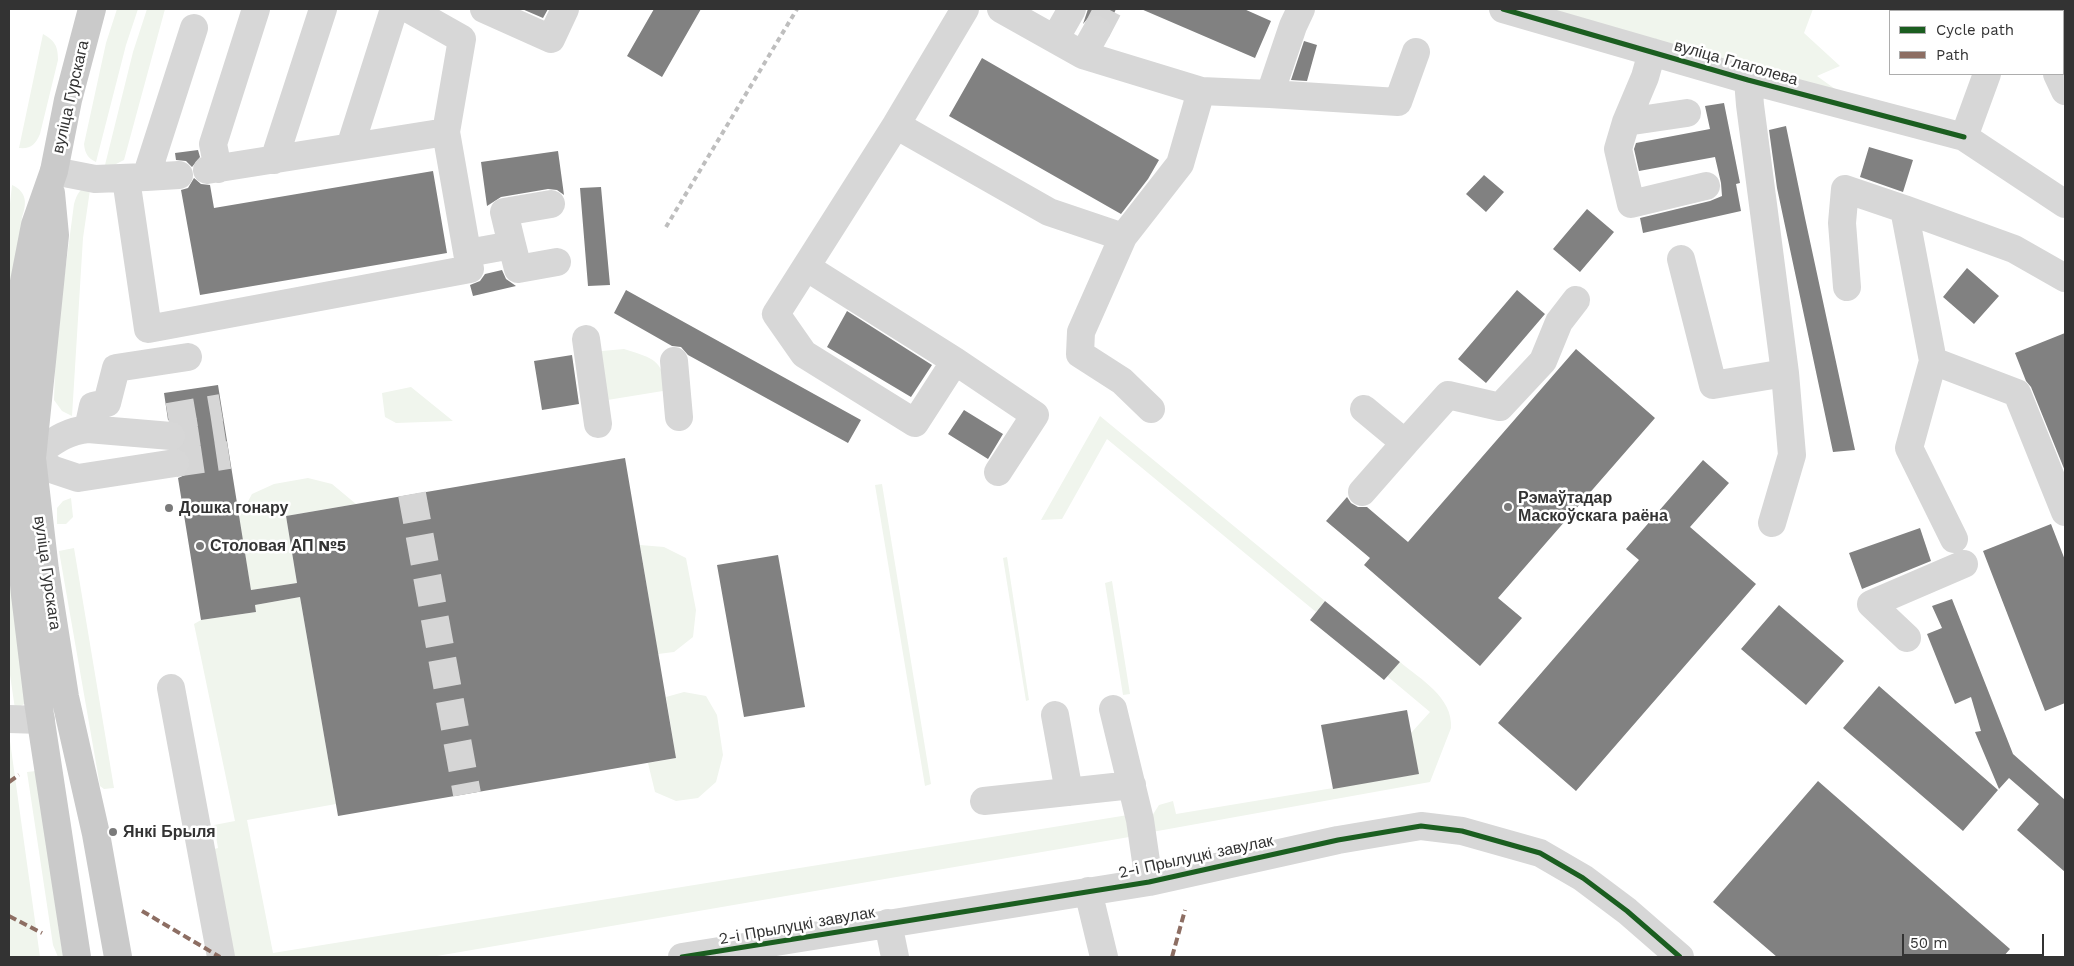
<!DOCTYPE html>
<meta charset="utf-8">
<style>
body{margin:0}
#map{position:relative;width:2074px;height:966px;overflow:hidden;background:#fff;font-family:"Work Sans",sans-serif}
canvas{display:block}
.frame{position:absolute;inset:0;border:10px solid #333;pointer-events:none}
.legend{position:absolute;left:1889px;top:10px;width:175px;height:65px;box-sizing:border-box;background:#fff;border:1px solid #adadad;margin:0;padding:6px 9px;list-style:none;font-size:15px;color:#333}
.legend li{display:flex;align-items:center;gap:10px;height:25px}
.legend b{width:25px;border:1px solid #adadad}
.scale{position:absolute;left:1902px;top:934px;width:142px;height:22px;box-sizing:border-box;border:2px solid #333;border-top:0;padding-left:6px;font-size:15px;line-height:18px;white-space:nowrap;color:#333;-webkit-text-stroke:4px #fff;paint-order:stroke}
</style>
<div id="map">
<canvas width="2074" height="966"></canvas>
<div class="frame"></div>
<ul class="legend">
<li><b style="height:6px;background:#1b5e20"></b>Cycle path</li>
<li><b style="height:6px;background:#8d6e63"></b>Path</li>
</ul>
<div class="scale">50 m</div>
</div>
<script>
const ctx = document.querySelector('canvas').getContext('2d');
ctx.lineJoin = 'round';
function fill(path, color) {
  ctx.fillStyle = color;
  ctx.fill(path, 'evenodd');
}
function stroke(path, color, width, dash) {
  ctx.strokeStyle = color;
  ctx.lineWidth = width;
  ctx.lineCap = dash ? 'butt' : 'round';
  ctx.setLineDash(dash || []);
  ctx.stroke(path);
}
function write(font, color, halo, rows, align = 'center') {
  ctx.font = font + ' "Work Sans",sans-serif';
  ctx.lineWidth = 5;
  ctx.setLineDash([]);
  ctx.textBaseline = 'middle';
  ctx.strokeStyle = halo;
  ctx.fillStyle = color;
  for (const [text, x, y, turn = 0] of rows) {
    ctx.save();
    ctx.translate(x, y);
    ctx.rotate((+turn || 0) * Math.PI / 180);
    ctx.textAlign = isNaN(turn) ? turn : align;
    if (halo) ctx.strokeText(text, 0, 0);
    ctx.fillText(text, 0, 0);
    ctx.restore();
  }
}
const green = new Path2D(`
 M 117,9 L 138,9 L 126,45 L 96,162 C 88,158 85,154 84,144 L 106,43 Z
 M 147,9 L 165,9 L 124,160 L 112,166 L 105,165 L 133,52 Z
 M 1528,9 L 1813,9 L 1804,33 L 1840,66 L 1817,76 L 1860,107 Z
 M 43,34 C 55,41 58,46 58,60 L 40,134 C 35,145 31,149 19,148 Z
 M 91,183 L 83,238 L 72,416 L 62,411 L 54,400 L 56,341 L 74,204 C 77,193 81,188 91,183 Z
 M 12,185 C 27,192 27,203 22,217 L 9,332 L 9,213 Z
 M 624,349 C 655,359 659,358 669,390 L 589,403 L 580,353 Z
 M 411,387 L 453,421 L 396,423 L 385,417 L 382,393 Z
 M 1100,416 L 1325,601 L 1316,612 L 1107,439 L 1062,519 L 1041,520 Z
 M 308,478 L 332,484 L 356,504 L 286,516 L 297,583 L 251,590 L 239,518 L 252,494 L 274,484 Z
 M 882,484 L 931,784 L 925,786 L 875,485 Z
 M 71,498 L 73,517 L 66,524 L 57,524 L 57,508 L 63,501 Z
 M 640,545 L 664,547 L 686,558 L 696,610 L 693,637 L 674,652 L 658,654 Z
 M 74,548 L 114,788 L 104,789 L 100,786 L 59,551 Z
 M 1007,557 L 1029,700 L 1026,701 L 1003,558 Z
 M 9,569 L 28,702 L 15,709 L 9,668 Z
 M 1112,581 L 1130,694 L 1123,695 L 1105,583 Z
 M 300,597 L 336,804 L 247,820 L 273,953 L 1128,815 L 1135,836 L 431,957 L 231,957 L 210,850 L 218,848 L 214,825 L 235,821 L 194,624 L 201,620 L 256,612 L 255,605 Z
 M 1400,662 C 1420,679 1453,697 1451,728 L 1430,782 L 1152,832 L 1150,819 L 1159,805 L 1173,801 L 1176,814 L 1418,774 L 1411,733 L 1430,712 L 1387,676 Z
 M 684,692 L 706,696 L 717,715 L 723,755 L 716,782 L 698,798 L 676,801 L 655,792 L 648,763 L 676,758 L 666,697 Z
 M 9,734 L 40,957 L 9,957 Z
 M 36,771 L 63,957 L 58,957 L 53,945 L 27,772 Z`);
const building = new Path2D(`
 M 522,9 L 548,9 L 543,18 Z
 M 654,9 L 701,9 L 662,77 L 627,56 Z
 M 1088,9 L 1116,9 L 1110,22 L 1104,16 L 1096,14 L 1089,17 L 1083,24 Z
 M 1141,9 L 1244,9 L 1271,21 L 1255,58 Z
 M 1304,41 L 1317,45 L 1307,81 L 1291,80 Z
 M 982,58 L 1159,160 L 1148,179 L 1121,214 L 949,116 Z
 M 1724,103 L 1740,183 L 1736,184 L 1741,211 L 1643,233 L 1640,218 L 1710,201 L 1722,196 L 1721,183 L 1715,157 L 1639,171 L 1634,149 L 1636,143 L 1710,129 L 1705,106 Z
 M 1786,126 L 1805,218 L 1855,450 L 1833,452 L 1777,188 L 1769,130 Z
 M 1869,147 L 1913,160 L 1903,192 L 1860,177 Z
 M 198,150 L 200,157 L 192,167 L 186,161 L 176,160 L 175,153 Z
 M 558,151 L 564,195 L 557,190 L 548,189 L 501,197 L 487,206 L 481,162 Z
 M 433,171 L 447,253 L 200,295 L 181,190 L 188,188 L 194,178 L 201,184 L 210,185 L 214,208 Z
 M 1484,175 L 1504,192 L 1486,212 L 1466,194 Z
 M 601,187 L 610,285 L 588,286 L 580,188 Z
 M 1587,209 L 1614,232 L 1580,272 L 1553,249 Z
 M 1967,268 L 1999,296 L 1974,324 L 1943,297 Z
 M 502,270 L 506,279 L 516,286 L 473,296 L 470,285 L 480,281 L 485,274 Z
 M 626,290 L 861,420 L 848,443 L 688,355 L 681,347 L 672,346 L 614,313 Z
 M 1517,290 L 1545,314 L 1486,383 L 1458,359 Z
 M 847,311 L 932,365 L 911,397 L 827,347 Z
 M 2065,333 L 2065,471 L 2031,387 L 2026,381 L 2015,353 Z
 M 1576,349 L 1655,418 L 1498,598 L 1522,618 L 1480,666 L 1364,565 L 1370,558 L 1326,521 L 1347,497 L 1351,503 L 1358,507 L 1367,507 L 1408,542 Z
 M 572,355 L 579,404 L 542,410 L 534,361 Z
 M 218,385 L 251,590 L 297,583 L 286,516 L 625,458 L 676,758 L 338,816 L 300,597 L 255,605 L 256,612 L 201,620 L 178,478 L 185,475 L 190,468 L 190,461 L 187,454 L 180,448 L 184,444 L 187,437 L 185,430 L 180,424 L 168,420 L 164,393 Z
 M 964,410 L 1003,434 L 988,459 L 948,434 Z
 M 1703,460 L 1729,483 L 1690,527 L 1756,584 L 1576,791 L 1498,723 L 1639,560 L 1626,549 Z
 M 2051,524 L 2065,560 L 2065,703 L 2045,711 L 1983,551 Z
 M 1920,528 L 1931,561 L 1862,589 L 1849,553 Z
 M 778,555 L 805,707 L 744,717 L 717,565 Z
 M 1952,599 L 2013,754 L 2065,800 L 2065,872 L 2017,830 L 2039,804 L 2009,778 L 1999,789 L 1975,732 L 1981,731 L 1971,697 L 1955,704 L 1927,634 L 1942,628 L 1932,606 Z
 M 1325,601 L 1400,662 L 1384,680 L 1310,620 Z
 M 1779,605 L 1844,661 L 1806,705 L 1741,649 Z
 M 1879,686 L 1998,790 L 1963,831 L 1843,728 Z
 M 1407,710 L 1419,774 L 1333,789 L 1321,725 Z
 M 1818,781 L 2010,949 L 2003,957 L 1777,957 L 1713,902 Z`);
const minorTunnel = new Path2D(`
 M 1097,30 L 1108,9
 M 168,417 L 221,408
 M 171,436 L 224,428
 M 175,463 L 229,455
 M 412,494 L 467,794`);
const minor = new Path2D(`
 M 484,9 L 551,39 L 565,9
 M 965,9 L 896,125 L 776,314 L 804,354 L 915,423 L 955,361 L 1035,415 L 998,472
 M 1001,9 L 1083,55 L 1097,30
 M 1503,9 L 1748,80 L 1964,137 L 2065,204
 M 1942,9 L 1948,11
 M 2036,11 L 2041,9
 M 2063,29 L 2065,28
 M 1055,39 L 1072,9
 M 1652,52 L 1645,77 L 1626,122 L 1618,149 L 1631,204 L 1706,186
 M 1083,55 L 1201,91 L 1270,94 L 1293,26 L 1301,9
 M 2057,74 L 2065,91
 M 1270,94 L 1398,102 L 1416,52
 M 1626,122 L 1687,113
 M 896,125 L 1049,212 L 1123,237 L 1180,164 L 1201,91
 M 1964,137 L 1987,74
 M 350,147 L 394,9
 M 274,160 L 323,9
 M 218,169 L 213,144 L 256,9
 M 207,170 L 446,132
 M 54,171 L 95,179 L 146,177 L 194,28
 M 146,177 L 179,175
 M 126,179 L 148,329 L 470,269 L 446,132 L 462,39 L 409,9
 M 1904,209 L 2014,249 L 2065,278
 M 1123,237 L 1081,332 L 1080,354 L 1122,381 L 1151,409
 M 512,245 L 518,269 L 557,262
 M 468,253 L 512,245 L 504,212 L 551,204
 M 1681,259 L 1713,385 L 1785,373 L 1750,105 L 1748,80
 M 806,267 L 955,361
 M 1847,287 L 1842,223 L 1845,189 L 1904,209 L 1933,361 L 1909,448 L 1954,539
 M 586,339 L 598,424
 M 674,361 L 679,417
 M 1933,361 L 2017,393 L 2065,512
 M 1364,409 L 1405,443 L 1448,395 L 1500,407 L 1543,361 L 1559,322 L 1576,300
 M 88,429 L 93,406 L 107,403 L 116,368 L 188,357
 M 32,458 L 54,470 L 78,478 L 175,463
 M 17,464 C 46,452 54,433 88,429 L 171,436
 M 1362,492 L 1405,443
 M 1772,523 L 1792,455 L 1785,373
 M 1907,638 L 1871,604 L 1964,564
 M 171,688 L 221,957
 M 1113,709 L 1140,820 L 1149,882
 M 1055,715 L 1069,792
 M 9,719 L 41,720
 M 984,801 L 1132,785
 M 1088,891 L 1104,957
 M 888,923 L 895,957
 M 682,957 L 1149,882 L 1338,840 L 1421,826 L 1462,831 L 1540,853 L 1583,878 L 1627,911 L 1680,957`);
const major = new Path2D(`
 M 51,193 L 55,235 L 32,458 L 45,570 L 65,697 L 96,834 L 118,957
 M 77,957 L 38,702 L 25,595 L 13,466 L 13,406 L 23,287 L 35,225 L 54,171 L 68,100 L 92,9`);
const rail = new Path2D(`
 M 666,227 L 797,9`);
const quiet = new Path2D(`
 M 9,782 L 19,775
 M 142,911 L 220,957
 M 9,916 L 42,933
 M 1172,957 L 1185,910`);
const cycleway = new Path2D(`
 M 1503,9 L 1748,80 L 1964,137
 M 682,957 L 1149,882 L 1338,840 L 1421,826 L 1462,831 L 1540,853 L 1583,878 L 1627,911 L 1680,957`);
const markers = [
 [1508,507,5,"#7a7a7a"],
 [169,508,5,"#7a7a7a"],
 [200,546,5,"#7a7a7a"],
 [113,832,5,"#7a7a7a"]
];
const streetNames = [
 ["вуліца Глаголева",1736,63,16],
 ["вуліца Гурскага",71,97,-77],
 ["вуліца Гурскага",47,573,82],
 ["2-і Прылуцкі завулак",1196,857,-12],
 ["2-і Прылуцкі завулак",797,926,-10]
];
const poiNames = [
 ["Рэмаўтадар",1518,498],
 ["Маскоўскага раёна",1518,516],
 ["Дошка гонару",179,508],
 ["Столовая АП №5",210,546],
 ["Янкі Брыля",123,832]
];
fill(green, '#f0f5ed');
fill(building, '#818181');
stroke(minorTunnel, '#d6d6d6', 28, [28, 14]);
stroke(minor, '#d7d7d7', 28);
stroke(major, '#cacaca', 28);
stroke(rail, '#bebebe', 4, [5, 4]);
stroke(quiet, '#8d6e63', 4, [8, 4]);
stroke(cycleway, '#1b5e20', 5);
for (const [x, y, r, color] of markers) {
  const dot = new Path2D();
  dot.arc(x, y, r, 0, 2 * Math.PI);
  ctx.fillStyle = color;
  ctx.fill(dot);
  stroke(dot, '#fff', 2);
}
write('16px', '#333', '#fff', streetNames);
write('bold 16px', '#333', '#fff', poiNames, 'left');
</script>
